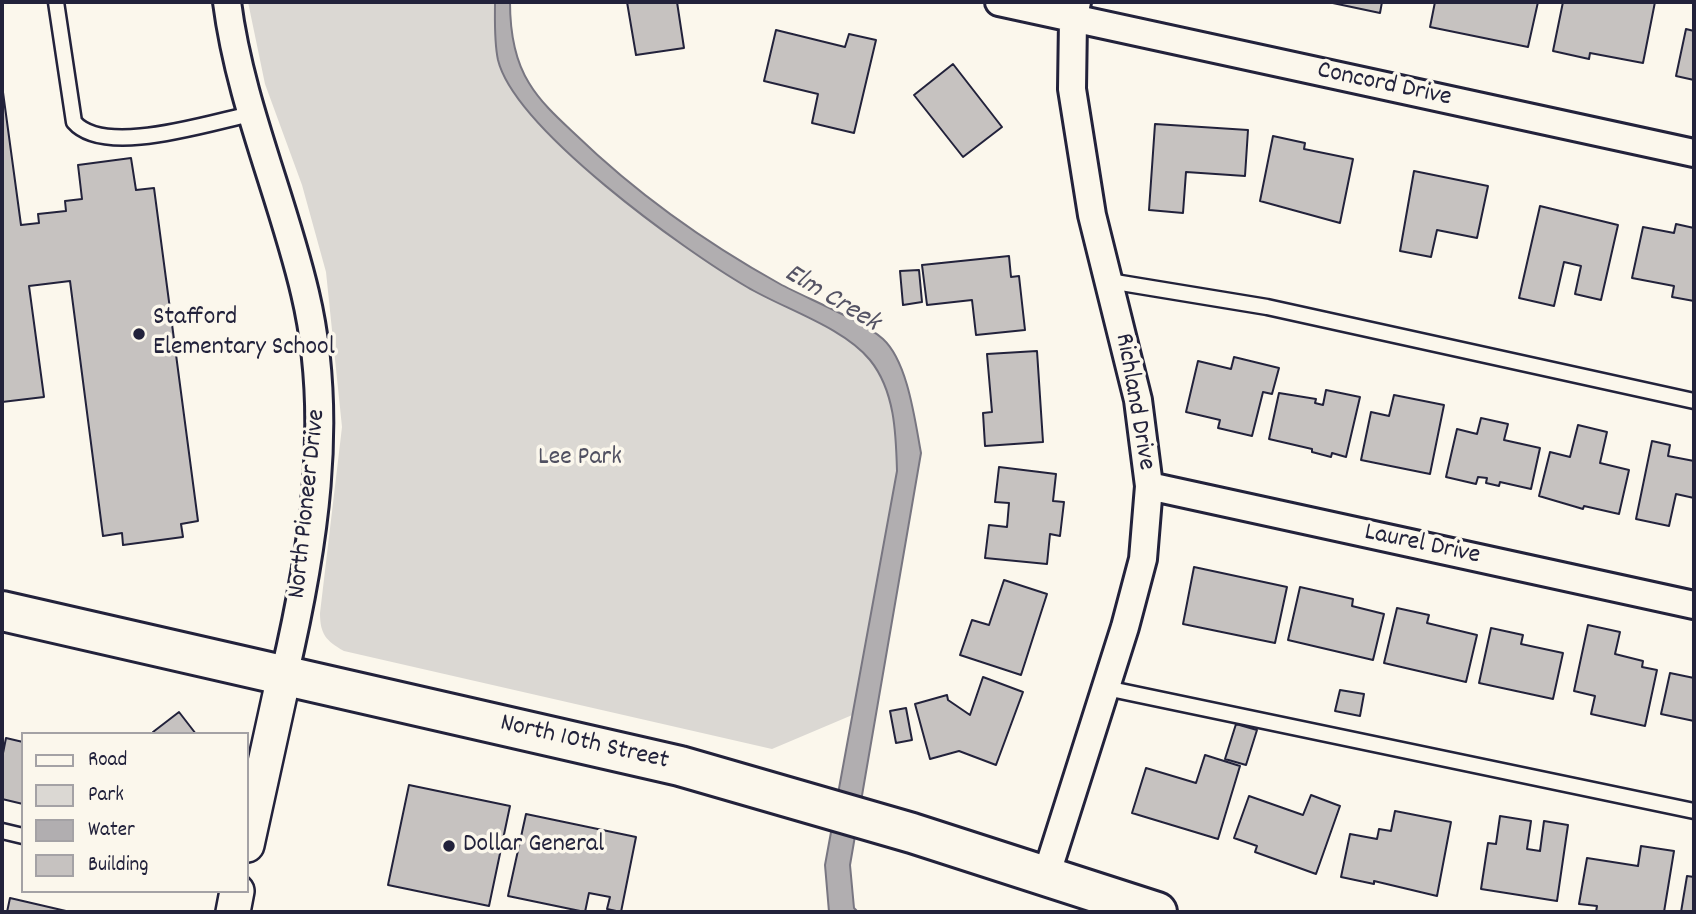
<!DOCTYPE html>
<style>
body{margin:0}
#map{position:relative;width:1696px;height:914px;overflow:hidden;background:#fbf7ec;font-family:Dekko,sans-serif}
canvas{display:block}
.frame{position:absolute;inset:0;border:4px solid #22223b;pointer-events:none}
.legend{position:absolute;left:21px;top:732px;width:228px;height:161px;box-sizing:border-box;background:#fbf7ec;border:2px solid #a4a2a5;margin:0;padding:9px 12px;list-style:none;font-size:21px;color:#22223b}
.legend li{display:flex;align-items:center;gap:14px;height:35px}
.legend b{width:35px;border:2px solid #a4a2a5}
</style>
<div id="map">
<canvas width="1696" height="914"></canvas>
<div class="frame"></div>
<ul class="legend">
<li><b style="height:9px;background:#fbf7ec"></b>Road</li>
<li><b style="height:19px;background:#dbd8d3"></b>Park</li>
<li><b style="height:19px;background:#b1aeb0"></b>Water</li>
<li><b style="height:19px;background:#c6c2c0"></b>Building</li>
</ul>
</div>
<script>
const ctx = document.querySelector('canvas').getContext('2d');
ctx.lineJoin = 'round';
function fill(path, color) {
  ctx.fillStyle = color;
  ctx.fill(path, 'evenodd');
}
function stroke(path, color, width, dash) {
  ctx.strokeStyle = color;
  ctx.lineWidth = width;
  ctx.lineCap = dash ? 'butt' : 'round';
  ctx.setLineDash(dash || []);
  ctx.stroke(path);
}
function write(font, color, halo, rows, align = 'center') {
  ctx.font = font + ' Dekko,sans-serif';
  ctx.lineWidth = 7;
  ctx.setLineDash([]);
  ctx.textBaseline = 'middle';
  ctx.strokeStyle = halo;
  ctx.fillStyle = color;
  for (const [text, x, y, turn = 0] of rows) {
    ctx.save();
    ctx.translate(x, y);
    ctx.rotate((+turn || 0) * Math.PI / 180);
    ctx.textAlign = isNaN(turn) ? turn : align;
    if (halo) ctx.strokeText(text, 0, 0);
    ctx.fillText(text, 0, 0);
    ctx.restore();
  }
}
const green = new Path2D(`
 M 248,2 L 502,2 L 519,91 L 608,183 L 861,343 L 881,365 L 900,425 L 902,455 L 857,713 L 772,749 L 344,651 C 326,641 320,634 320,613 L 342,427 L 326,272 L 302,185 L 265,84 Z`);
const water = new Path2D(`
 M 495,2 L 510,2 C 510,30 514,59 529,83 C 541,103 559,119 575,134 C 636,193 706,243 780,284 C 806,298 863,321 883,339 C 908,362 915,421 921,453 L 850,865 L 854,908 L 858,912 L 829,912 L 825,865 L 897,471 C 896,434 895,391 870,360 C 843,327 784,309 747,287 C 685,251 515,129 498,60 C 494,42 495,20 495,2 Z`);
const building = new Path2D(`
 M 627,2 L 677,2 L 684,48 L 636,55 Z
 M 1328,2 L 1382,2 L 1380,13 Z
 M 1435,2 L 1538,2 L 1528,47 L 1430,27 Z
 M 1563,2 L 1655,2 L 1643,63 L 1590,53 L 1589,59 L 1553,51 Z
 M 1686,29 L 1694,31 L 1694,80 L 1676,76 Z
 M 776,30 L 845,47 L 849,34 L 876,40 L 854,133 L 812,123 L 818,94 L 764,81 Z
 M 953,64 L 1002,127 L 963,157 L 914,95 Z
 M 2,85 L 21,225 L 39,223 L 38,214 L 66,211 L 65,201 L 82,199 L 78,165 L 131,158 L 136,190 L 154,188 L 198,521 L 181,524 L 183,537 L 123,545 L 122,533 L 103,536 L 70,281 L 29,286 L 44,397 L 2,402 Z
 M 1155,124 L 1248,130 L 1245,176 L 1186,172 L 1183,213 L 1149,210 Z
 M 1273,136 L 1305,143 L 1304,149 L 1353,159 L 1340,223 L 1260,201 Z
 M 1414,171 L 1488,186 L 1477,238 L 1437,230 L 1431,257 L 1400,251 Z
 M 1540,206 L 1618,225 L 1601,300 L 1575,294 L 1581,266 L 1564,262 L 1554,306 L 1519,298 Z
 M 1676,224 L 1694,228 L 1694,301 L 1672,297 L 1674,286 L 1632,278 L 1643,227 L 1674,233 Z
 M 1009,256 L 1011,277 L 1019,276 L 1025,330 L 976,335 L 972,300 L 927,305 L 922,265 Z
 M 919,270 L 922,302 L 903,305 L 900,271 Z
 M 1037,351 L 1043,442 L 985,446 L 983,413 L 992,412 L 987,354 Z
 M 1234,357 L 1279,368 L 1272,394 L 1263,392 L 1252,436 L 1218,428 L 1220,420 L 1186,412 L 1198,361 L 1231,369 Z
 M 1326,390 L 1360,397 L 1346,457 L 1332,453 L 1331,457 L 1312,452 L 1312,449 L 1269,439 L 1279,393 L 1316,399 L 1315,403 L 1323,405 Z
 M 1394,395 L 1444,405 L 1430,474 L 1361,460 L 1371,412 L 1389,416 Z
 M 1481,418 L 1508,424 L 1504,440 L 1540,448 L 1531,489 L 1500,482 L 1499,486 L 1486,483 L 1487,478 L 1478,477 L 1476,484 L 1446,477 L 1457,429 L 1477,434 Z
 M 1578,425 L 1607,432 L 1600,463 L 1629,470 L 1619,514 L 1584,506 L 1583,509 L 1539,496 L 1550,452 L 1570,457 Z
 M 1652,441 L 1670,445 L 1668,456 L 1694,461 L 1694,498 L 1676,494 L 1669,526 L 1636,519 Z
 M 999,467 L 1056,474 L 1053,501 L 1064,502 L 1060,536 L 1050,534 L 1047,564 L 985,558 L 989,525 L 1007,527 L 1009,503 L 995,502 Z
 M 1194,567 L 1287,587 L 1275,643 L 1183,624 Z
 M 1004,580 L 1047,594 L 1021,675 L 960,655 L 972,620 L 989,625 Z
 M 1300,587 L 1353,599 L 1352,606 L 1384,614 L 1373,660 L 1288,640 Z
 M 1397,608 L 1429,615 L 1427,623 L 1477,635 L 1466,682 L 1384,663 Z
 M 1588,625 L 1620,632 L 1615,654 L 1643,661 L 1642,667 L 1657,670 L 1645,726 L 1591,714 L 1595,696 L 1574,691 Z
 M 1491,628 L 1523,635 L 1521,644 L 1563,653 L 1553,699 L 1479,683 Z
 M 1670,673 L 1694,678 L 1694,721 L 1661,714 Z
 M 983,677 L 1023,692 L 996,765 L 959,751 L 930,759 L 915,704 L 947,695 L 948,700 L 970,715 Z
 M 1340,690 L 1364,694 L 1360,716 L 1335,711 Z
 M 906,708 L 912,740 L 896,743 L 890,711 Z
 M 179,712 L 196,734 L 155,734 L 153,732 Z
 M 1236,724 L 1257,730 L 1246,765 L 1225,759 Z
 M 6,738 L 23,742 L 23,804 L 2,799 L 2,758 Z
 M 1205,755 L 1240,766 L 1218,839 L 1132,813 L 1146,768 L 1196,783 Z
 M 409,785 L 510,806 L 489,906 L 388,885 Z
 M 1311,795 L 1340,806 L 1316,874 L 1255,852 L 1257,846 L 1234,838 L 1249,796 L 1303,815 Z
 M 1395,811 L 1451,822 L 1437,896 L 1374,881 L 1374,884 L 1341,877 L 1350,834 L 1377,839 L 1379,829 L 1391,831 Z
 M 526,814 L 636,837 L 621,912 L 607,909 L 610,897 L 589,893 L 585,912 L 508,896 Z
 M 1500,816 L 1531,821 L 1527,849 L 1540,851 L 1544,821 L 1568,825 L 1557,901 L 1481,889 L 1488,843 L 1496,844 Z
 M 1641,846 L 1674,851 L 1664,912 L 1596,912 L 1597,906 L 1579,904 L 1587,858 L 1638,866 Z
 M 1687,876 L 1694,877 L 1694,912 L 1681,912 Z
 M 10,898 L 66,911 L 66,912 L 7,912 Z`);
const service = new Path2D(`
 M 56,2 L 74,122 C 104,157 208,123 251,114
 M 1109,281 L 1267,307 L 1694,401
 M 1106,688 L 1694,811
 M 2,831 L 23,836`);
const minor = new Path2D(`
 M 227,2 C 240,103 282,195 305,293 C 335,419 313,552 284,676
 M 999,2 L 1694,153
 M 1149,486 L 1694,605
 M 1046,876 L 1125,627 L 1143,559 L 1149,486 L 1138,400 L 1092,215 L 1072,89 L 1073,20 L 1077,2`);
const tertiary = new Path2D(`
 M 247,845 L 284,676
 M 233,912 L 237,891`);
const secondary = new Path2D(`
 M 2,611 L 680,766 L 912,833 L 1157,912`);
const markers = [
 [139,334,7,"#22223b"],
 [449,846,7,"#22223b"]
];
const streetNames = [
 ["Concord Drive",1384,86,12],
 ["Richland Drive",1133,402,80],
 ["North Pioneer Drive",309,504,-84],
 ["Laurel Drive",1422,546,12],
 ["North 10th Street",584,744,13]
];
const poiNames = [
 ["Stafford",153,319],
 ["Elementary School",153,349],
 ["Dollar General",463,846]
];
const parkNames = [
 ["Lee Park",580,459]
];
const waterNames = [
 ["Elm Creek",831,300,31]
];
fill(green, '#dbd8d3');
fill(water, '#b1aeb0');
stroke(water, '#787681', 2);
fill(building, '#c6c2c0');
stroke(building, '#22223b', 2);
stroke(service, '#22223b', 19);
stroke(minor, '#22223b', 32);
stroke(tertiary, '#22223b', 38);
stroke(secondary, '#22223b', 44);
stroke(service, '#fbf7ec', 14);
stroke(minor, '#fbf7ec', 26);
stroke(tertiary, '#fbf7ec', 33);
stroke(secondary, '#fbf7ec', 38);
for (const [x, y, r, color] of markers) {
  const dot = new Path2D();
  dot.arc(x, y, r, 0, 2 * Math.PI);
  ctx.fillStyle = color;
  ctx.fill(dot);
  stroke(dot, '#fbf7ec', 2.5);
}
write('26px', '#22223b', '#fbf7ec', streetNames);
write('26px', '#22223b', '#fbf7ec', poiNames, 'left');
write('26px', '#505061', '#fbf7ec', parkNames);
write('italic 28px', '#545364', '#fbf7ec', waterNames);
</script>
